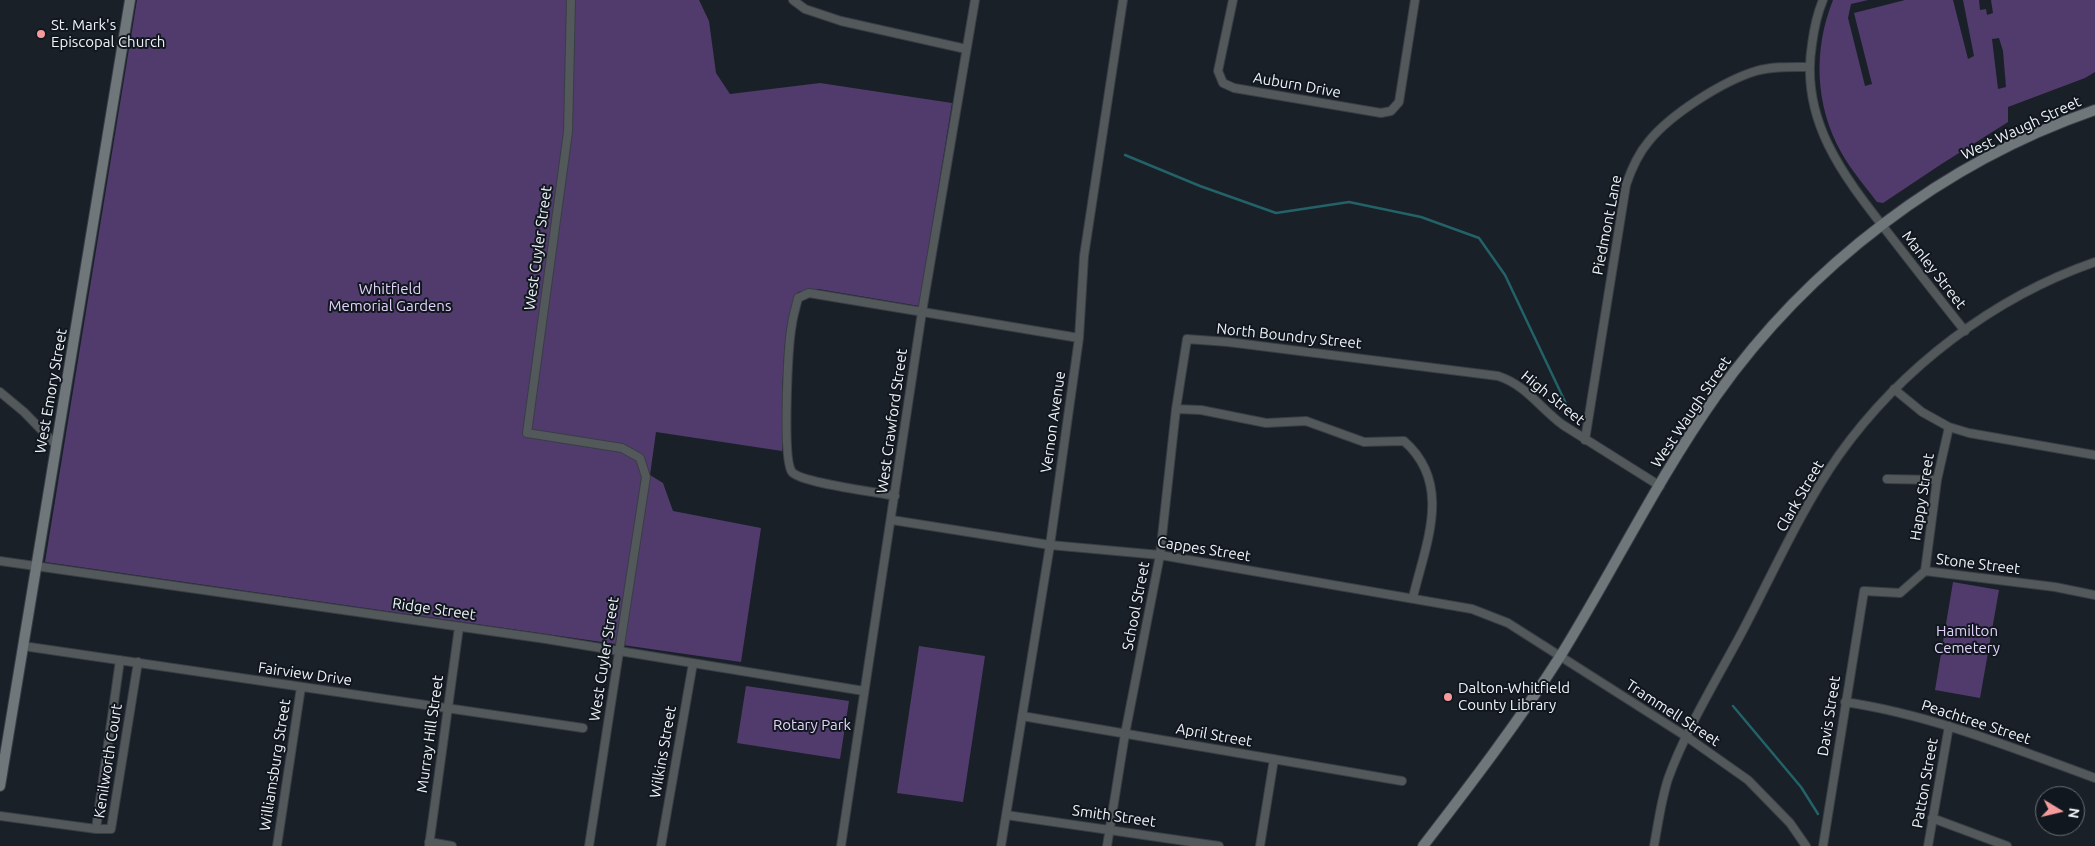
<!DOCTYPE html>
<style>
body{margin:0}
#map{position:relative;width:2095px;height:846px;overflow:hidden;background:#1a2028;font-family:Ubuntu,sans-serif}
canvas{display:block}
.north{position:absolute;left:2035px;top:786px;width:50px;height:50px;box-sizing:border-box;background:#11171e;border:1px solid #6a6f75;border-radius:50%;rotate:99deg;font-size:14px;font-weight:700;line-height:20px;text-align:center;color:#eff3f8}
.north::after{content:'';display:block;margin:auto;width:18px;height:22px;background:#f59b9d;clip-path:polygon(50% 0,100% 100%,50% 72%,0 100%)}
</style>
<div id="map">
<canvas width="2095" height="846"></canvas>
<div class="north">N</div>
</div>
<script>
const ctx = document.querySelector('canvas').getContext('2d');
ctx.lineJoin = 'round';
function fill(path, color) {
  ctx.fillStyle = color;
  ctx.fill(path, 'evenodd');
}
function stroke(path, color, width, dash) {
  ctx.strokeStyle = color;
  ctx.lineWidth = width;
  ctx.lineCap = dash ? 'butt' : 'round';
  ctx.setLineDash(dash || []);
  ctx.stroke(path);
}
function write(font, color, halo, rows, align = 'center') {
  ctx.font = font + ' Ubuntu,sans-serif';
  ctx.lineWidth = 4;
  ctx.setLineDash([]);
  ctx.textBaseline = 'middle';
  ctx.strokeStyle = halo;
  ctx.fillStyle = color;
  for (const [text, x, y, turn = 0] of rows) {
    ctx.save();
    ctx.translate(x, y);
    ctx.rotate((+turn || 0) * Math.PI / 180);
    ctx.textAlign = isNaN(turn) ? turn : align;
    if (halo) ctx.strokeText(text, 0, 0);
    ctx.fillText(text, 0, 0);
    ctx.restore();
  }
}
const green = new Path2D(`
 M 137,0 L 699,0 L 709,21 L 716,73 L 730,94 L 820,83 L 952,103 L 919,306 L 818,289 L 798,292 C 779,327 783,409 782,451 L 656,432 L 650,475 L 663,483 L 673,511 L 761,528 L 741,662 L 45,562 Z
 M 1833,0 L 1868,0 L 1851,4 L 1848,18 L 1865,86 L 1872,84 L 1854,13 L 1905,0 L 1953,0 L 1968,59 L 1974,56 L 1963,0 L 1979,0 L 1980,10 L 1986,9 L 1987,15 L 1993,13 L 1991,0 L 2095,0 L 2095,72 L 2085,78 L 2008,107 L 2008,122 L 1940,165 L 1883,203 L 1877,202 C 1865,186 1851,170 1841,152 C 1815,105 1813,50 1833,0 ZM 1999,38 L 2003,51 L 2006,87 L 1998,89 L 1992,39 Z
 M 1953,582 L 1999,590 L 1980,698 L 1935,690 Z
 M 919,646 L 985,656 L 963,802 L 897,793 Z
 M 746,686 L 849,701 L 840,759 L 737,743 Z`);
const stream = new Path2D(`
 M 1125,155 L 1200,186 L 1276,213 L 1349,202 L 1421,217 L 1479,238 L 1505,275 L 1569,410
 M 1733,706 L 1801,787 L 1818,814`);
const street = new Path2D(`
 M 571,0 L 568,132 L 527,433 L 622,448 L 640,458 L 646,477 L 589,846
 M 793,0 L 805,9 L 841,21 L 966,49
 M 1233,0 L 1218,71 L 1223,83 L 1234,88 L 1381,113 L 1391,111 L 1399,102 L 1415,0
 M 1823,0 C 1817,14 1814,29 1812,44 C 1799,123 1847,180 1892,238 C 1916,269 1940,300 1965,331
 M 1894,389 L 1922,412 L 1949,427 L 1969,433 L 2095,455
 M 0,392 L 24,412 L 57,446
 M 1176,409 L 1201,410 L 1266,423 L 1306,421 L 1364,442 L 1404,441 C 1453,484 1426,543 1413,597
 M 1585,440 L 1626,185 C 1631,170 1638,154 1649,141 C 1671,114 1723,81 1756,71 C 1773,66 1792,67 1809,67
 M 1887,479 L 1937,480
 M 895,496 C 877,492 801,483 792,472 C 782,459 788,345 792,324 C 793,316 796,307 798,298 L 809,293 L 1079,338
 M 892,520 L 1050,545 L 1160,555 L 1472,609 L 1508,623 L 1687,737 L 1748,780 L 1790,823 L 1806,846
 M 0,561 L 546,639 L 864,691
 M 1925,571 L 1937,480 L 1949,427
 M 23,646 L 583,728
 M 1845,702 C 1932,715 2013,748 2095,778
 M 1022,716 L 1402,781
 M 1006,815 L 1219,846
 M 0,816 L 96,829 L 111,829 L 138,662
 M 1932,818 L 2007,846
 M 96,829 L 120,660
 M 429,842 L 452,846
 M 277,846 L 301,687
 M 429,846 L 459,627
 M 661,846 L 693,663
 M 841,846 L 922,312 L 975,0
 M 1001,846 L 1050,545 L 1079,338 L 1084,256 L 1123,0
 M 1107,846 L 1125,734 L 1160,555 L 1176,409 L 1187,339 L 1228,342 L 1498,376 C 1526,385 1541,409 1563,425 L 1660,486
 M 1260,846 L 1274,759
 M 1654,846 C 1658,824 1661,801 1668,779 C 1686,729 1717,679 1742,632 C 1773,573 1801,509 1839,455 C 1901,368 1994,297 2095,262
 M 1823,846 L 1864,591 L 1900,593 L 1925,571 L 2055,587 L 2095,595
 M 1928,846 L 1949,726`);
const secondary = new Path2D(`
 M 0,786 L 130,0
 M 1423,846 C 1471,784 1519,721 1561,655 C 1614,569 1658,478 1716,396 C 1808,266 1944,162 2095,110`);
const markers = [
 [41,34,5,"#f59b9d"],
 [1448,697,5,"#f59b9d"]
];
const poiNames = [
 ["St. Mark's",51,25],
 ["Episcopal Church",51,42],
 ["Dalton-Whitfield",1458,688],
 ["County Library",1458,705]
];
const streetNames = [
 ["Auburn Drive",1297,85,10],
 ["West Waugh Street",2021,128,-25],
 ["Piedmont Lane",1607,225,-79],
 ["West Cuyler Street",538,248,-82],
 ["Manley Street",1934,270,52],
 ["North Boundry Street",1289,336,6],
 ["West Emory Street",51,391,-80],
 ["High Street",1553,398,39],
 ["West Waugh Street",1691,412,-56],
 ["West Crawford Street",892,421,-82],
 ["Vernon Avenue",1053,422,-82],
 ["Clark Street",1800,496,-60],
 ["Happy Street",1922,497,-81],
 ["Cappes Street",1204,549,9],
 ["Stone Street",1978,564,7],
 ["School Street",1136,606,-79],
 ["Ridge Street",434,609,8],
 ["West Cuyler Street",604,659,-81],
 ["Fairview Drive",305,674,8],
 ["Trammell Street",1673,713,33],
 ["Davis Street",1829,716,-81],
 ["Peachtree Street",1976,722,18],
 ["Murray Hill Street",430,734,-82],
 ["April Street",1214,735,10],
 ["Wilkins Street",663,752,-80],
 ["Kenilworth Court",108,761,-81],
 ["Williamsburg Street",275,765,-81],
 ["Patton Street",1925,783,-80],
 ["Smith Street",1114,816,8]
];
const parkNames = [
 ["Whitfield",390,289],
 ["Memorial Gardens",390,306],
 ["Hamilton",1967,631],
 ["Cemetery",1967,648],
 ["Rotary Park",812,725]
];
fill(green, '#513b6c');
stroke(stream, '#226268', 2.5);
stroke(street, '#383e45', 10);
stroke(secondary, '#383e45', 12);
stroke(street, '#53585a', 8);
stroke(secondary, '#6f777b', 10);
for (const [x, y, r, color] of markers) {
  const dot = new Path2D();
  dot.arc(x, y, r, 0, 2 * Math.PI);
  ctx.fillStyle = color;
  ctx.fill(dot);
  stroke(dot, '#11171e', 2);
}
write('15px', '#eff3f8', '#11171e', poiNames, 'left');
write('15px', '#eff3f8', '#11171e', streetNames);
write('15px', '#e2d2f9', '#11171e', parkNames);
</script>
